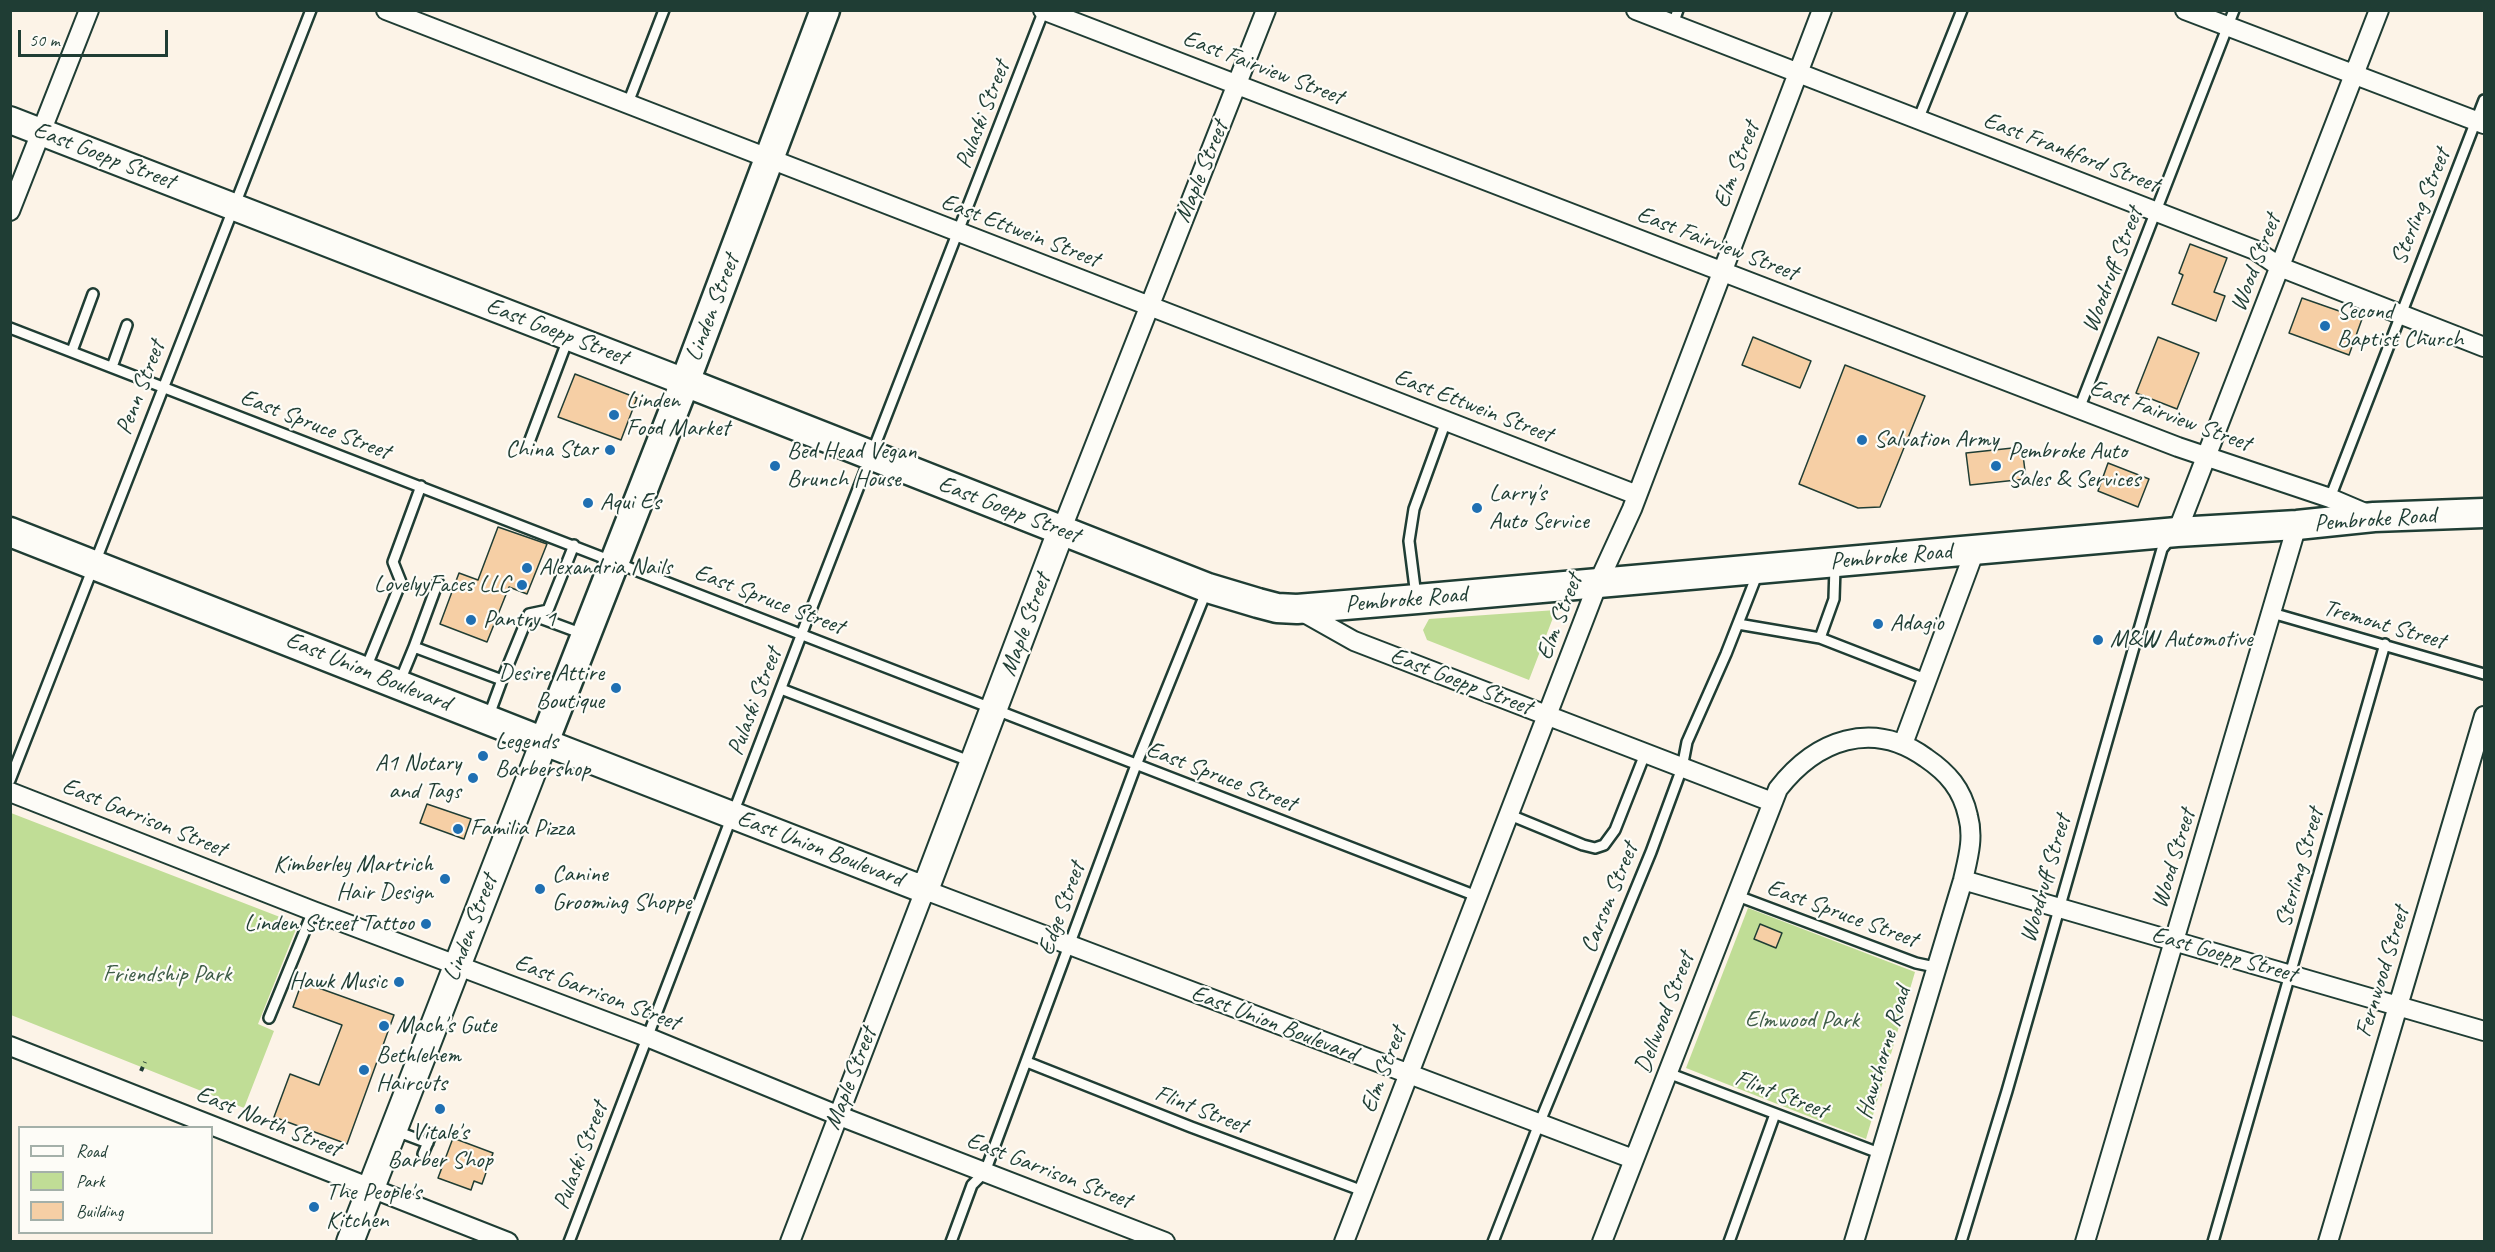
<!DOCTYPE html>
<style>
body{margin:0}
#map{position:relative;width:2495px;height:1252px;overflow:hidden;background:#fcf3e7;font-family:Caveat,sans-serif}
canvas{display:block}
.frame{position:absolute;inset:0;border:12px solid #1f3d34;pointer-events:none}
.legend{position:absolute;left:18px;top:1126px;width:195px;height:108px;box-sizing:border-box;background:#fdfcf7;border:2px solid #a4b0a9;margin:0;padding:8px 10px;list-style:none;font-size:18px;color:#1f3d34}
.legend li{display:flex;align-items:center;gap:12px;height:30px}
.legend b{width:30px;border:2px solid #a4b0a9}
.scale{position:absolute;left:18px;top:30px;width:150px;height:27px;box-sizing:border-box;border:3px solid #1f3d34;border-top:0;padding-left:8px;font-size:18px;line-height:21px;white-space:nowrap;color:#1f3d34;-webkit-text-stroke:4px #fdfcf7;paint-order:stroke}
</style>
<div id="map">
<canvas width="2495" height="1252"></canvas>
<div class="frame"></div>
<ul class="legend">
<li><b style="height:8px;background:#fdfcf7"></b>Road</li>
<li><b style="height:16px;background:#c0dd96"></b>Park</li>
<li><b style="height:16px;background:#f6cfa5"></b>Building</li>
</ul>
<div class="scale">50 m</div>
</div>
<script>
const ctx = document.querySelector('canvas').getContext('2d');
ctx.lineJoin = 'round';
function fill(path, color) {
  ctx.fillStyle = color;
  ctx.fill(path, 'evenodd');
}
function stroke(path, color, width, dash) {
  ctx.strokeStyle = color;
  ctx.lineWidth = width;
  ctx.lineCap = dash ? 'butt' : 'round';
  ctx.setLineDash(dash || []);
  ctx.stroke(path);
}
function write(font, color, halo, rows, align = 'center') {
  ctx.font = font + ' Caveat,sans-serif';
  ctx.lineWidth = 4.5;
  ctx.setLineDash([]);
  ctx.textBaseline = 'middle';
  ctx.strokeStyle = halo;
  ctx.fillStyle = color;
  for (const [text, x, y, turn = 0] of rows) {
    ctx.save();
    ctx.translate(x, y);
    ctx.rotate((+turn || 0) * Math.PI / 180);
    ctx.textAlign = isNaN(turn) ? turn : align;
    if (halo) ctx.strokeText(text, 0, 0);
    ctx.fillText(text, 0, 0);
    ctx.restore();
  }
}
const green = new Path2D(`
 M 1556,610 L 1529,680 L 1427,640 L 1423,630 L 1429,619 Z
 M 11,813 L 298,924 L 258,1024 L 274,1031 L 244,1108 L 11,1015 Z
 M 1748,908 L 1915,972 L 1866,1139 L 1686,1068 Z`);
const building = new Path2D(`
 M 2190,244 L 2227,258 L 2214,292 L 2225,296 L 2216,321 L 2172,304 L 2183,275 L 2179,273 Z
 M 2302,298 L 2362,319 L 2349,355 L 2289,333 Z
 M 1753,337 L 1811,361 L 1800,388 L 1742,365 Z
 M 2158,337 L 2199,353 L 2177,409 L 2136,393 Z
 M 1845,365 L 1925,396 L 1880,507 L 1858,508 L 1799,484 Z
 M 575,374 L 637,398 L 621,440 L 558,417 Z
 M 2022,447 L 2026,479 L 1970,485 L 1966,453 Z
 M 2108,463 L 2149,479 L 2138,507 L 2098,491 Z
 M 498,527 L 547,544 L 527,594 L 509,587 L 487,642 L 440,624 L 459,573 L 478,580 Z
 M 427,804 L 471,819 L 464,839 L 420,823 Z
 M 1760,924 L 1782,933 L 1776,948 L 1754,939 Z
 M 302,982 L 394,1015 L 347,1144 L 274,1117 L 290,1074 L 319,1085 L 342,1025 L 293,1007 Z
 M 453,1138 L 493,1153 L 482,1184 L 474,1181 L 471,1190 L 438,1178 Z`);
const path = new Path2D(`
 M 141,1071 L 145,1062`);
const lane = new Path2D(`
 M 1673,24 L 1678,10
 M 628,103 L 664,10
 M 1918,120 L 1962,10
 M 10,328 L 1479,897
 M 72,351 L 93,294
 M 112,367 L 127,325
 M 2079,409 L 2234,10
 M 528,445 L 568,339
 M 2330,498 L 2484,100
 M 1835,567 L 1834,599 L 1820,638 L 1928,680
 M 438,582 L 414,647 L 502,680 L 529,614 L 548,610 L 574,545
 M 1416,596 L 1409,541 L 1414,509 L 1446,421
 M 2272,613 L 2484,674
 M 529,614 L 583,634
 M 1738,624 L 1820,638
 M 366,668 L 401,582 L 393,562 L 421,486
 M 400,681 L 414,647
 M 781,689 L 972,762
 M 488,718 L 502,680
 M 10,780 L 311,10
 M 1510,815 L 1583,845 L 1595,848 L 1604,845 L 1615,830 L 1645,754
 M 1735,895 L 1916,963 L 1935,967
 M 269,1018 L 313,911
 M 1027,1062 L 1191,1127 L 1363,1191
 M 1668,1073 L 1879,1153
 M 396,1131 L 428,1143
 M 423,1154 L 432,1133
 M 569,1242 L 802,633 L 1044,10
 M 951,1242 L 972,1185 L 985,1172 L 1136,765 L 1206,592
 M 1493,1242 L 1539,1124 L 1651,852 L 1682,768 L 1687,742 L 1726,654 L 1757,575
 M 1729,1242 L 1775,1114
 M 1961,1242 L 2007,1091 L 2162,549 L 2171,538
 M 2213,1242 L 2385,644`);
const street = new Path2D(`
 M 386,10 L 1637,495
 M 1043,10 L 2178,447 L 2330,498 L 2370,515
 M 1636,10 L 2255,250 L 2280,267 L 2484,347
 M 2185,10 L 2484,124
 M 10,211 L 89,10
 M 1061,531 L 1266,10
 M 2177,532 L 2379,10
 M 1299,610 L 1354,641 L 1772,802
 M 1903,744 L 1975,550
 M 10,792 L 313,911 L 647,1037 L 837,1115 L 1165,1242
 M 1963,880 L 2484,1031
 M 10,1046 L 508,1242
 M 790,1242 L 925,890 L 1633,1159
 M 1344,1242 L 1598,583 L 1632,509 L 1822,10
 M 1602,1242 L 1778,789 C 1816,740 1872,719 1926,758 C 1948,773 1962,789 1968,816 C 1974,838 1968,858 1963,880 L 1854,1242
 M 2085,1242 L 2297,525
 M 2328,1242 L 2484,716`);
const secondary = new Path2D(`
 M 10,120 L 685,382
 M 350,1242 L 544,742 L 925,890 L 1061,531`);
const primary = new Path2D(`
 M 685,382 L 1208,588 L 1258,603 L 1277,608 L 1297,609 L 1417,599 L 2177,532 L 2297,525 L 2374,517 L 2484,513
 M 10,532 L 544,742 L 685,382 L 825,10`);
const markers = [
 [2325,326,6,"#1f6fb2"],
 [614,415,6,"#1f6fb2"],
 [1862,440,6,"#1f6fb2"],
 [610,450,6,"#1f6fb2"],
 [775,466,6,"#1f6fb2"],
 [1996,466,6,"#1f6fb2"],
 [588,503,6,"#1f6fb2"],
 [1477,508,6,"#1f6fb2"],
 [527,568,6,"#1f6fb2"],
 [522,585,6,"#1f6fb2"],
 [471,620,6,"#1f6fb2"],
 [1878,624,6,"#1f6fb2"],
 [2098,640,6,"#1f6fb2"],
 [616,688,6,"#1f6fb2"],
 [483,756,6,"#1f6fb2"],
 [473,778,6,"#1f6fb2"],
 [458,829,6,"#1f6fb2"],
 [445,879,6,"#1f6fb2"],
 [540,889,6,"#1f6fb2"],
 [426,924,6,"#1f6fb2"],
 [399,982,6,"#1f6fb2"],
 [384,1026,6,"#1f6fb2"],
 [364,1070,6,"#1f6fb2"],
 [440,1109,6,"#1f6fb2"],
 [314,1207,6,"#1f6fb2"]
];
const streetNames = [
 ["East Fairview Street",1263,68,21],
 ["Pulaski Street",983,115,-69],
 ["East Frankford Street",2071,153,21],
 ["East Goepp Street",104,156,21],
 ["Elm Street",1737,165,-69],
 ["Maple Street",1202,172,-68],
 ["Sterling Street",2421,207,-68],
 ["East Ettwein Street",1020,231,21],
 ["East Fairview Street",1717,244,21],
 ["Wood Street",2256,263,-69],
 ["Woodruff Street",2113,270,-69],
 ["Linden Street",713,308,-69],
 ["East Goepp Street",557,332,21],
 ["Penn Street",141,388,-69],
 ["East Ettwein Street",1473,406,21],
 ["East Fairview Street",2170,416,20],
 ["East Spruce Street",315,425,21],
 ["East Goepp Street",1009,510,21],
 ["Pembroke Road",2375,520,-4],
 ["Pembroke Road",1891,557,-5],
 ["East Spruce Street",769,600,21],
 ["Pembroke Road",1406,600,-5],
 ["Elm Street",1560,617,-69],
 ["Maple Street",1026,625,-70],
 ["Tremont Street",2384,625,16],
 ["East Union Boulevard",368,672,22],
 ["East Goepp Street",1461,682,21],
 ["Pulaski Street",755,702,-69],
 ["East Spruce Street",1221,777,21],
 ["East Garrison Street",144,818,22],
 ["East Union Boulevard",820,849,21],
 ["Wood Street",2174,859,-73],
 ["Sterling Street",2300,868,-74],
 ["Woodruff Street",2046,879,-74],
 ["Carson Street",1610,898,-68],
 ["Edge Street",1062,909,-70],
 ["East Spruce Street",1842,914,20],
 ["Linden Street",471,928,-69],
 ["East Goepp Street",2224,955,16],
 ["Fernwood Street",2383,972,-73],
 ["East Garrison Street",597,993,21],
 ["Dellwood Street",1665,1013,-69],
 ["East Union Boulevard",1274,1024,21],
 ["Hawthorne Road",1884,1053,-73],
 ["Elm Street",1384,1070,-69],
 ["Maple Street",851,1079,-69],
 ["Flint Street",1781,1095,21],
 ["Flint Street",1201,1110,21],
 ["East North Street",268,1122,22],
 ["Pulaski Street",581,1156,-69],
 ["East Garrison Street",1049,1171,21]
];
const poiNames = [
 ["Second",2337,312],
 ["Baptist Church",2337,340],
 ["Linden",626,401],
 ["Food Market",626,429],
 ["Salvation Army",1874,440],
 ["China Star",598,450,"right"],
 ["Bed Head Vegan",787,452],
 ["Brunch House",787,480],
 ["Pembroke Auto",2008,452],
 ["Sales & Services",2008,480],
 ["Larry's",1489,494],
 ["Auto Service",1489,522],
 ["Aqui Es",600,503],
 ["Alexandria Nails",539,568],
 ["LovelyyFaces LLC",510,585,"right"],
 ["Pantry 1",483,620],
 ["Adagio",1890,624],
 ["M&W Automotive",2110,640],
 ["Desire Attire",604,674,"right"],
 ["Boutique",604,702,"right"],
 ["Legends",495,742],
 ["Barbershop",495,770],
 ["A1 Notary",461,764,"right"],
 ["and Tags",461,792,"right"],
 ["Familia Pizza",470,829],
 ["Kimberley Martrich",433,865,"right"],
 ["Hair Design",433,893,"right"],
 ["Canine",552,875],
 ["Grooming Shoppe",552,903],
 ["Linden Street Tattoo",414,924,"right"],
 ["Hawk Music",387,982,"right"],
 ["Mach's Gute",396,1026],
 ["Bethlehem",376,1056],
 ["Haircuts",376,1084],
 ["Vitale's",440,1133,"center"],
 ["Barber Shop",440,1161,"center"],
 ["The People's",326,1193],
 ["Kitchen",326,1221]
];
const parkNames = [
 ["Friendship Park",167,975],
 ["Elmwood Park",1802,1021]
];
fill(green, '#c0dd96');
fill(building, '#f6cfa5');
stroke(building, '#1f3d34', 1.5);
stroke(lane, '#1f3d34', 14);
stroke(street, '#1f3d34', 22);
stroke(secondary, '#1f3d34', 30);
stroke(primary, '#1f3d34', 33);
stroke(path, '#1f3d34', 4, [4.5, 4.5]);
stroke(lane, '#fdfcf7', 9);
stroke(street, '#fdfcf7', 18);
stroke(secondary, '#fdfcf7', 26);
stroke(primary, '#fdfcf7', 28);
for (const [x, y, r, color] of markers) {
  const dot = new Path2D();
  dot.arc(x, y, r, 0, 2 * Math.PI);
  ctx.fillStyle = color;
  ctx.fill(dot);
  stroke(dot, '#fdfcf7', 2);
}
write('24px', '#1f3d34', '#fdfcf7', streetNames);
write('24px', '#1f3d34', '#fdfcf7', poiNames, 'left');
write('24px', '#3f5d48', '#fdfcf7', parkNames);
</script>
